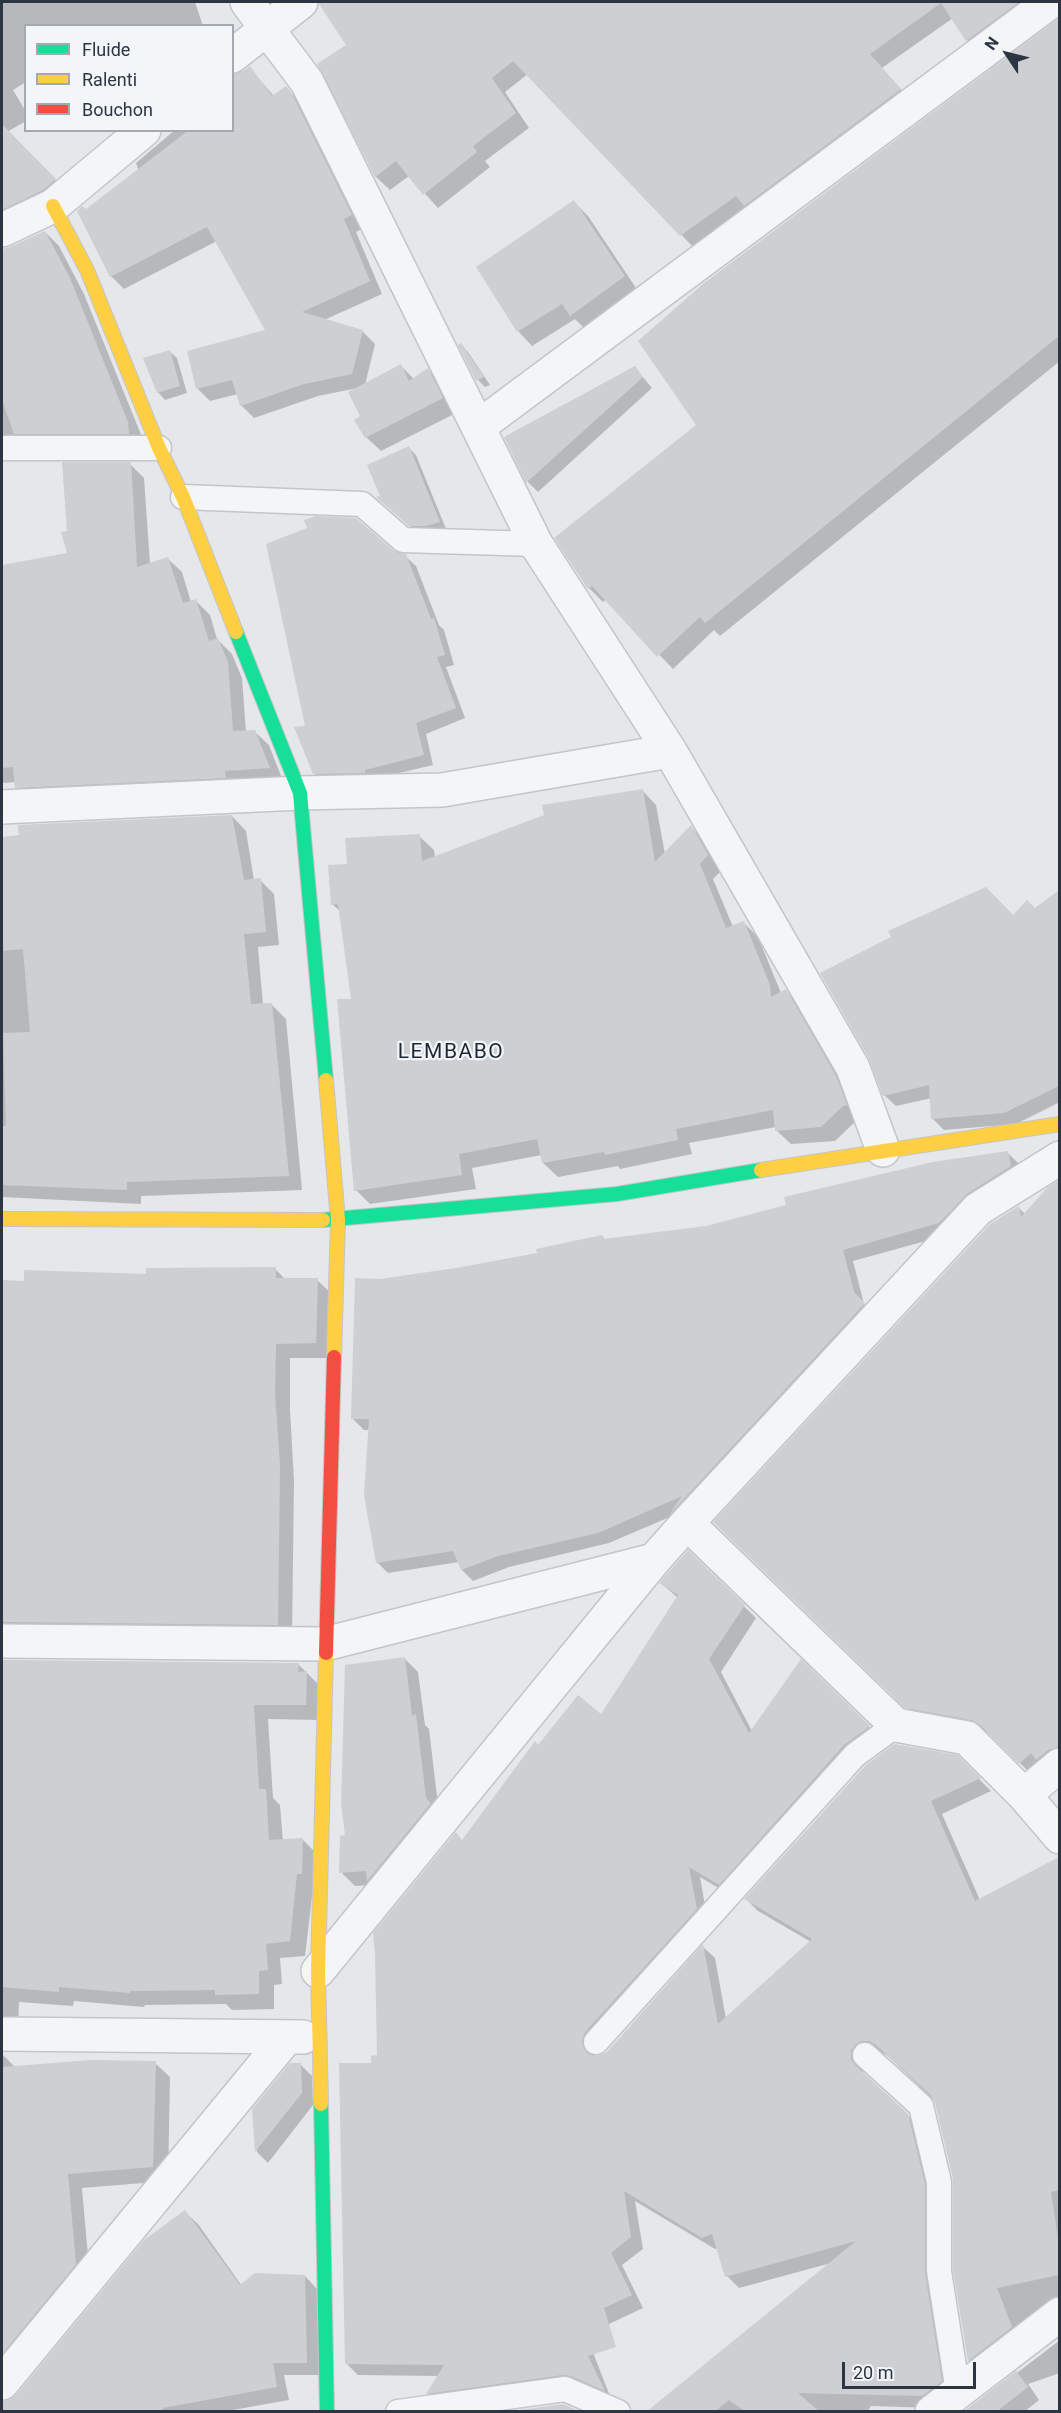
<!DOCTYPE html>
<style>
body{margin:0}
#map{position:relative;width:1061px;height:2413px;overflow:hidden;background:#e5e7ea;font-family:Roboto,sans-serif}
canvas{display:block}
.frame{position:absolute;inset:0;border:3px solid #2c3642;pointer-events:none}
.legend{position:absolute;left:24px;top:24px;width:210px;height:108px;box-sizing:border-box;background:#f3f6f8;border:2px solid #a3a9af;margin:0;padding:8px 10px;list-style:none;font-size:18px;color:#2c3642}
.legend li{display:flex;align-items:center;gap:12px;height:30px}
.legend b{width:30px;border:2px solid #a3a9af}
.north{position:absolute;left:977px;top:24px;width:60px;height:60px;-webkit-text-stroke:4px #f3f6f8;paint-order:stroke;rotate:305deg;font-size:16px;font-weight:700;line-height:24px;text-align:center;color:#2c3642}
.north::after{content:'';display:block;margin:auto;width:21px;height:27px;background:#2c3642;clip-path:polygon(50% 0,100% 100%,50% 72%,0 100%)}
.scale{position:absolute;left:842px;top:2362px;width:134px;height:27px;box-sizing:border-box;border:3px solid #2c3642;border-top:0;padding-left:8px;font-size:18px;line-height:21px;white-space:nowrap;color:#2c3642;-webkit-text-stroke:4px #f3f6f8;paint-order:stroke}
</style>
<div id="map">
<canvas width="1061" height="2413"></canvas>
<div class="frame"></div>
<ul class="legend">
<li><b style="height:8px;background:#16e098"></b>Fluide</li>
<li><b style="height:8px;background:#ffcf43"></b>Ralenti</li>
<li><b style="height:8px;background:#f24e42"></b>Bouchon</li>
</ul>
<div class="north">N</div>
<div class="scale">20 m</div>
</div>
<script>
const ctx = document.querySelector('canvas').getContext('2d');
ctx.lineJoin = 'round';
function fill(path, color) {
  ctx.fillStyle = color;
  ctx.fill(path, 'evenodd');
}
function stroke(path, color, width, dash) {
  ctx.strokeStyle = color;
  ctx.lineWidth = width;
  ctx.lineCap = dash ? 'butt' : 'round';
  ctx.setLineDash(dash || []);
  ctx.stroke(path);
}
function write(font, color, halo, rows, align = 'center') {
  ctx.font = font + ' Roboto,sans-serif';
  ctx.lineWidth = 4.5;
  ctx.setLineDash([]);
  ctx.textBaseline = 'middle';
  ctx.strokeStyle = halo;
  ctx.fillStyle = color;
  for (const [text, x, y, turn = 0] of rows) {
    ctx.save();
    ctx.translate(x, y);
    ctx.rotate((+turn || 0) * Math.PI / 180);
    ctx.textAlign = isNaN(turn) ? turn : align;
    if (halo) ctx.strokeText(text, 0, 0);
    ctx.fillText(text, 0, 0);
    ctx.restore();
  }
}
const shadow = new Path2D(`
 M 2,2 L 195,2 L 203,26 L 26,26 L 26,82 L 13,90 L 26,112 L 26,121 L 7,132 L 69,194 L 2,233 Z
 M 321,2 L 626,2 L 644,29 L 682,2 L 1052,2 L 981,54 L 967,40 L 953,18 L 882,68 L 914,104 L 695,249 L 528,74 L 505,92 L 529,128 L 485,161 L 490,167 L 438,208 L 409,176 L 390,190 L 376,177 L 319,65 L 348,45 Z
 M 1060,20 L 1060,361 L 720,636 L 714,630 L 673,669 L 606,599 L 603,602 L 589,588 L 698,425 L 705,284 Z
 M 252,71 L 274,96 L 286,88 L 299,101 L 364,228 L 356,232 L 382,294 L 324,320 L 362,331 L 375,344 L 365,385 L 401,366 L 414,379 L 427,369 L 442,384 L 456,413 L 381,451 L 366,437 L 358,388 L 318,396 L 254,418 L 241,405 L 238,394 L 210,401 L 197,388 L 268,331 L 217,241 L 124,289 L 111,276 L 86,211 L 139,171 L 136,163 L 175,130 L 232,130 Z
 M 574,202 L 588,216 L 638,291 L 585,329 L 575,319 L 532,346 L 518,331 Z
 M 45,232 L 59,246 L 84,294 L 142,437 L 2,444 L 2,250 L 10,248 Z
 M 461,345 L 468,352 L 490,385 L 485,387 L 478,380 Z
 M 169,351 L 177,358 L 187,393 L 165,400 L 158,392 Z
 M 635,368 L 652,388 L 538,492 L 528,482 L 506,438 Z
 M 409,448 L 416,455 L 446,529 L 435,533 L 417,532 L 385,504 L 382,497 Z
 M 130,464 L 144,478 L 150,564 L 167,558 L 182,572 L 191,602 L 196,601 L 210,615 L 217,639 L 232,654 L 242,678 L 246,732 L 254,731 L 269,745 L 283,781 L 31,801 L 16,787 L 16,782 L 2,783 L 2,567 L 68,554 L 68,532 Z
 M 393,552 L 405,556 L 416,566 L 439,625 L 444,630 L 454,665 L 446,667 L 465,718 L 426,734 L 433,765 L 374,779 L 324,784 L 314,773 L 307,727 Z
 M 642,790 L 656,805 L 665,854 L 691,827 L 705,841 L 722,870 L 713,879 L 733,927 L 743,922 L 758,937 L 781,993 L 786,991 L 800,1006 L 850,1092 L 857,1120 L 835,1141 L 791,1144 L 776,1130 L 776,1127 L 689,1143 L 692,1154 L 620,1169 L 618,1166 L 558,1177 L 543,1163 L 542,1155 L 472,1168 L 476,1189 L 370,1204 L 356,1190 L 353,1000 L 341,912 L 332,904 L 348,865 L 419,836 L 434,850 L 435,858 Z
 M 232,816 L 246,831 L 254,880 L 260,880 L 274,894 L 279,945 L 258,947 L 263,1005 L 272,1005 L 286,1019 L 302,1190 L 141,1196 L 141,1204 L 2,1197 L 2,838 Z
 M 1060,892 L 1060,1102 L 1016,1124 L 944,1130 L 933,1119 L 932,1098 L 896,1106 L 884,1095 L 1013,916 L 1035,910 Z
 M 1007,1152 L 1018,1163 L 1021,1178 L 951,1234 L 853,1261 L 864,1304 L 875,1315 L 672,1516 L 609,1543 L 509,1567 L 473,1581 L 462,1570 L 459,1562 L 388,1573 L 377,1562 L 370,1430 L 364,1430 L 353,1419 L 380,1280 L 456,1270 L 539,1254 L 602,1236 L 606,1241 L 707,1227 Z
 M 1060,1182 L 1060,1765 L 1032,1775 L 994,1737 L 985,1731 L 919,1719 L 715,1522 L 1019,1208 L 1025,1214 L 1048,1189 Z
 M 275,1269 L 286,1280 L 317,1280 L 332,1294 L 330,1358 L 290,1358 L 290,1409 L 294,1481 L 292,1639 L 2,1645 L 2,1281 L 25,1282 Z
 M 688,1552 L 756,1618 L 721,1672 L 752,1731 L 801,1661 L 881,1739 L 732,1896 L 700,1877 L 708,1922 L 594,2051 L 594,2056 L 600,2057 L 608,2053 L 703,1947 L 715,1958 L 726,2019 L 811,1942 L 758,1911 L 746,1899 L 957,1757 L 991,1791 L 942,1814 L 980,1900 L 1060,1858 L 1060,2312 L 981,2372 L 969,2360 L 955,2270 L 954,2179 L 936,2102 L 888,2056 L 881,2052 L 873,2053 L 862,2065 L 863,2073 L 920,2127 L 936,2197 L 953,2393 L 934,2408 L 871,2406 L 867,2412 L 660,2412 L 831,2263 L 739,2288 L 727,2276 L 718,2248 L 715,2249 L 635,2201 L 643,2249 L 622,2265 L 643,2308 L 607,2325 L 579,2316 L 611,2399 L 439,2405 L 428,2394 L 438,2376 L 358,2375 L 346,2363 L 372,2065 L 378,2057 L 463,1841 L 539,1747 L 601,1717 L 678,1598 L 661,1583 Z
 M 404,1658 L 418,1672 L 425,1725 L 429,1729 L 439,1813 L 373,1885 L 355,1886 L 341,1872 L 346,1837 Z
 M 2,1661 L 298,1664 L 321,1687 L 320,1720 L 268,1719 L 273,1798 L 280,1805 L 283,1841 L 302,1839 L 317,1854 L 305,1956 L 280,1958 L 282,1984 L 274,1985 L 274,2009 L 232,2010 L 226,2004 L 145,2005 L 144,2007 L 74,2001 L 73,2006 L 19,2002 L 18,2030 L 2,2038 Z
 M 2,2054 L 15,2067 L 155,2063 L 170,2077 L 168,2181 L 82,2188 L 90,2279 L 26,2356 L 2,2355 Z
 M 300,2064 L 312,2076 L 313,2105 L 268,2163 L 257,2152 L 253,2110 Z
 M 185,2212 L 198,2224 L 242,2286 L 305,2276 L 317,2289 L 319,2375 L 284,2375 L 289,2400 L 222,2412 L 54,2412 Z
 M 1060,2340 L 1060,2373 L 1028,2384 L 1039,2400 L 1024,2412 L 966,2412 Z`);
const building = new Path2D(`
 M 319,2 L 1019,2 L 966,41 L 941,3 L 870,54 L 901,89 L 744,206 L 736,196 L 680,236 L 513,61 L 492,78 L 516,113 L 473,146 L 477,152 L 423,195 L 396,161 L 375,177 L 317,64 L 346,45 L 319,4 Z
 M 1059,18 L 1059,336 L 705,623 L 700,617 L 657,657 L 592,586 L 588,589 L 554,538 L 696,425 L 638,341 L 704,283 Z
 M 250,66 L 272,96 L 286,86 L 291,92 L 352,215 L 344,219 L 370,281 L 302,312 L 363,330 L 352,374 L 304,384 L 240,406 L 232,380 L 196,389 L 187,351 L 265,330 L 207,227 L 110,277 L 77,211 L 82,206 L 86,209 L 189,130 L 232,130 L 232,74 L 243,71 Z
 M 2,124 L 56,179 L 43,190 L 2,210 Z
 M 574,200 L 625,276 L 570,316 L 562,304 L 517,332 L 476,267 Z
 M 45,231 L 70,278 L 128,422 L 129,434 L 14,434 L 2,400 L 2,249 L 10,247 Z
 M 461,343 L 484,377 L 476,381 L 458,345 Z
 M 170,350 L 180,386 L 157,393 L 143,358 Z
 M 401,364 L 409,381 L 428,368 L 443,398 L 365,438 L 354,420 L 360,416 L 348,392 Z
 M 635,366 L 643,377 L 526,483 L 504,437 Z
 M 409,446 L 440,522 L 427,526 L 409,526 L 376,497 L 380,496 L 367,465 Z
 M 62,462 L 131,462 L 137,567 L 168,557 L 183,603 L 196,599 L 209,641 L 218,638 L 228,662 L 233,731 L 255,730 L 270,768 L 225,771 L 226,778 L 15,788 L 13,767 L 2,768 L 2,565 L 67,553 L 61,532 L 67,531 Z
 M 316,516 L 356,518 L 394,551 L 406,554 L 431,619 L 434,618 L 445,655 L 437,657 L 456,708 L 416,723 L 424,755 L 365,770 L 365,773 L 313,774 L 294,727 L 305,726 L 266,544 L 307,528 L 304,520 Z
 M 643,789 L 655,862 L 691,825 L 708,855 L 700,864 L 726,928 L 744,921 L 770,985 L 771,997 L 786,989 L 836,1076 L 847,1105 L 843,1106 L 821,1127 L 775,1131 L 773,1110 L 676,1129 L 678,1140 L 605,1155 L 604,1152 L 542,1163 L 537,1139 L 459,1154 L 462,1175 L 354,1191 L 337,999 L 351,999 L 338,904 L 331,905 L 328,865 L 347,864 L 345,838 L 420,834 L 422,861 L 544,815 L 542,805 Z
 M 232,815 L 244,880 L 261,878 L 266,932 L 244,934 L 251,1004 L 272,1003 L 289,1176 L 127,1182 L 127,1190 L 2,1185 L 2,1126 L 6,1126 L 3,1033 L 30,1032 L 23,949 L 2,951 L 2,837 L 19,835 L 18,825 Z
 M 986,887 L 1013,915 L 1027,900 L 1035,908 L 1059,890 L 1059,1086 L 1004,1113 L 931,1119 L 929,1085 L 883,1096 L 869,1059 L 820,973 L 891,937 L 888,931 Z
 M 1008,1151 L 1011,1166 L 968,1193 L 939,1223 L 843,1250 L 854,1292 L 865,1303 L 669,1515 L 682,1496 L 598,1533 L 498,1556 L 461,1570 L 453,1551 L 376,1563 L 364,1495 L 369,1419 L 351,1419 L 355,1278 L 380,1279 L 456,1268 L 537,1253 L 536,1249 L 602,1235 L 603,1239 L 706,1226 L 786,1205 L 784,1197 L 933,1162 Z
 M 1059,1180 L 1059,1747 L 1048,1750 L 1036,1760 L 1031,1753 L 1019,1764 L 980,1725 L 971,1720 L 905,1708 L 713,1522 L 990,1224 L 1019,1206 L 1021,1217 L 1047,1188 Z
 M 276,1267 L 276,1278 L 318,1278 L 316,1343 L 276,1344 L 275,1394 L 280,1465 L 278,1625 L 2,1622 L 2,1280 L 24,1281 L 24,1270 L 146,1274 L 146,1268 Z
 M 688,1550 L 745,1605 L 709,1659 L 749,1733 L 801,1659 L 870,1726 L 844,1745 L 719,1885 L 689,1867 L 697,1909 L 585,2032 L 582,2040 L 583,2047 L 587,2053 L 594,2056 L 601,2055 L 607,2052 L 703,1944 L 718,2024 L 812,1939 L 744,1899 L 865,1766 L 894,1744 L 958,1755 L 981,1778 L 931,1801 L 975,1901 L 1059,1857 L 1059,2190 L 1051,2192 L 1059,2245 L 1059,2275 L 997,2288 L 1012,2327 L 968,2361 L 953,2270 L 953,2179 L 935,2103 L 931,2095 L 875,2044 L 869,2041 L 861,2041 L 855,2045 L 851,2051 L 851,2059 L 855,2065 L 908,2114 L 925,2184 L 925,2273 L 942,2381 L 922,2396 L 798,2393 L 820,2412 L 746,2412 L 729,2400 L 714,2412 L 646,2412 L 856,2241 L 725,2277 L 712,2234 L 702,2238 L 624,2191 L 631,2237 L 611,2253 L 632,2295 L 604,2308 L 616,2347 L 588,2356 L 605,2391 L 571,2376 L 563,2375 L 426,2394 L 444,2365 L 345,2364 L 339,2063 L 371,2063 L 371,2056 L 377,2055 L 375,1955 L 373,1933 L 456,1832 L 462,1840 L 535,1741 L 538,1745 L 578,1695 L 601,1714 L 678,1595 L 659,1583 Z
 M 405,1657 L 412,1716 L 416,1714 L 426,1798 L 431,1803 L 367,1881 L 366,1871 L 339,1873 L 340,1836 L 345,1835 L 341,1804 L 345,1665 Z
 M 2,1660 L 299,1663 L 298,1672 L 307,1671 L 306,1705 L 254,1705 L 259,1789 L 266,1789 L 269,1840 L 303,1838 L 302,1874 L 297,1874 L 290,1941 L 266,1944 L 268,1970 L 259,1971 L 259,1994 L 215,1995 L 215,1990 L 130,1991 L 130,1993 L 59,1987 L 59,1992 L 2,1987 Z
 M 91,2060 L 156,2061 L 153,2167 L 68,2174 L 76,2264 L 2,2354 L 2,2067 Z
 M 290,2063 L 301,2063 L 302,2093 L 255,2152 L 252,2109 Z
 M 185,2210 L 240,2285 L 255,2273 L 305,2275 L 307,2363 L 273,2363 L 277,2387 L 163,2408 L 163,2412 L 2,2412 L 2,2401 L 9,2400 L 16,2395 L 144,2240 Z
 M 1016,2371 L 1028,2387 L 996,2412 L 963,2412 Z
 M 563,2404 L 581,2412 L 506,2412 Z`);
const lane = new Path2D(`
 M 2,448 L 159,448
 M 183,497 L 362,504 L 403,540 L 536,544
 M 596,2042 L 855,1755 L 896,1725
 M 865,2055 L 921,2106 L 939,2182 L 939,2271 L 958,2392
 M 398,2412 L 565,2389 L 618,2412`);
const street = new Path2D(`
 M 247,2 L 307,82 L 536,544 L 670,751 L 853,1068 L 883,1150
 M 232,56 L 301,2
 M 2,230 L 53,206 L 144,130
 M 478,427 L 1050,2
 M 2,807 L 300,793 L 442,790 L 670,751
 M 687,1523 L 896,1725 L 967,1738 L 1024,1795 L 1060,1837
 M 2,1641 L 325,1644 L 654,1560
 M 1024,1795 L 1060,1765
 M 318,1971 L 654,1560 L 687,1523 L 978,1209 L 1060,1158
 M 2,2034 L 303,2037
 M 2,2383 L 287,2037
 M 932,2412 L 1060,2314`);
const fast = new Path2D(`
 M 236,632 L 300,793 L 326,1080
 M 323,1220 L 617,1194 L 761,1170
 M 321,2104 L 327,2412`);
const slow = new Path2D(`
 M 53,206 L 87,270 L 159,448 L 183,497 L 236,632
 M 326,1080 L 338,1220 L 334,1357
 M 761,1170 L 1060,1124
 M 2,1219 L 323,1220
 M 321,2104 L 318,1971 L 326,1653`);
const jam = new Path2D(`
 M 326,1653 L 334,1357`);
const quarterNames = [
 ["LEMBABO",451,1053]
];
fill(shadow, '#0003');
fill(building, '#cdcfd2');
stroke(lane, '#c3c5c8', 27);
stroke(street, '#c3c5c8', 36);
stroke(fast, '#c3c5c8', 16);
stroke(slow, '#c3c5c8', 16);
stroke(jam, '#c3c5c8', 16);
stroke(lane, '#f4f5f6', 24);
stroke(street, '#f4f5f6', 33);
stroke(fast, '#16e098', 14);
stroke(slow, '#ffcf43', 14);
stroke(jam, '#f24e42', 14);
ctx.letterSpacing = '1.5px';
write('21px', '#1e2733', '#f3f6f8', quarterNames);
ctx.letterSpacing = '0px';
</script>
